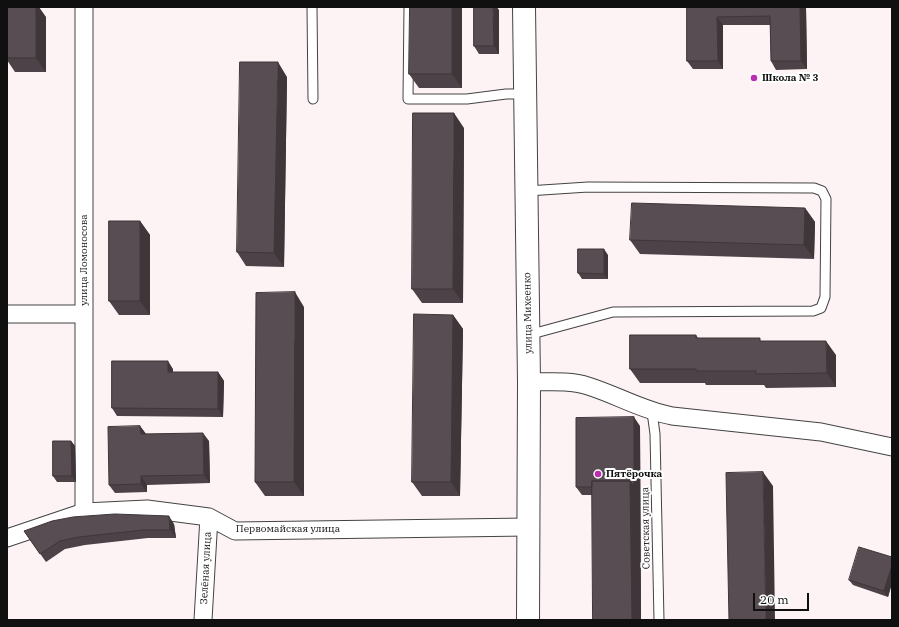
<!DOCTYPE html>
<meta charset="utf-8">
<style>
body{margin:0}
#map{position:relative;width:899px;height:627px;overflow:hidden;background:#fef3f4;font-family:"IBM Plex Serif",serif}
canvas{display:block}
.frame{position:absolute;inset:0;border:8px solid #101010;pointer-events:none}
.scale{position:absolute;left:753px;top:593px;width:56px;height:18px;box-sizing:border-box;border:2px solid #101010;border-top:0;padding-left:5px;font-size:12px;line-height:14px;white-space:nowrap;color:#101010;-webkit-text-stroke:3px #fff;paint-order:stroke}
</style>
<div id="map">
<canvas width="899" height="627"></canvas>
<div class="frame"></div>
<div class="scale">20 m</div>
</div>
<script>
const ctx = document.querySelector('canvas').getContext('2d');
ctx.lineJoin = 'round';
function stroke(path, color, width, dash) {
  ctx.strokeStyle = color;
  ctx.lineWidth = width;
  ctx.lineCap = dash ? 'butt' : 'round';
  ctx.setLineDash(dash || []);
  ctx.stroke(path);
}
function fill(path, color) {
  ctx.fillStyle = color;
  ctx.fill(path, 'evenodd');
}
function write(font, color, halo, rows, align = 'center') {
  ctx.font = font + ' "IBM Plex Serif",serif';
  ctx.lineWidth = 4;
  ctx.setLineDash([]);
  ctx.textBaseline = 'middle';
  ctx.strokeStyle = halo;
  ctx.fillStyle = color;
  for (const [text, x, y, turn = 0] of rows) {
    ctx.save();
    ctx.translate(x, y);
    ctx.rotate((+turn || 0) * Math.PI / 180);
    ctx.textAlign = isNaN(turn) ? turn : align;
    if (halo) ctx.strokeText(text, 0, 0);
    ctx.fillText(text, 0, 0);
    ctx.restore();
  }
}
const service = new Path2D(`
 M 312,7 L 313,99
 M 409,7 L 408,99 L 467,99 L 506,94 L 525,94
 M 527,191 L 588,187 L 814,188 L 822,191 L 826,199 L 825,297 L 821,308 L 813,311 L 613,312 L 528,335
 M 652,412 L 655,434 L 659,620`);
const minor = new Path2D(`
 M 7,314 L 84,314
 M 529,382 C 548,382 570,380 588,386 C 617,395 641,410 672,416 L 821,432 L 892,447
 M 84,512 L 84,7
 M 7,538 L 84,512 L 147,509 L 209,517 L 235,531 L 528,527
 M 203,620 L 209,517`);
const tertiary = new Path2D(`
 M 524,7 L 529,382 L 528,620`);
const wall = new Path2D(`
 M 7,7 L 46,17 L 46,72 L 15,72 L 7,60 Z
 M 410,7 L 462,7 L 462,88 L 419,88 L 409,74 Z
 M 687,7 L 806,7 L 807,69 L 776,70 L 771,61 L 770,25 L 723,25 L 723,69 L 693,69 L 687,61 Z
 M 499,10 L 499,54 L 479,54 L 474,46 Z
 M 287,77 L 284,267 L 246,266 L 237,252 Z
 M 464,128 L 463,303 L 422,303 L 412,289 Z
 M 805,208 L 815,222 L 814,259 L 640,254 L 630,240 Z
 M 140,221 L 150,235 L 150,315 L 119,315 L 109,301 Z
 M 608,255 L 608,279 L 582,279 L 578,273 Z
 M 304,307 L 304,496 L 265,496 L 255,482 Z
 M 453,315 L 463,329 L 460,496 L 422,496 L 412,482 Z
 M 696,335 L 698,338 L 763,341 L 836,355 L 836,387 L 766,388 L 764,385 L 706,385 L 705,383 L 640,383 L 630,369 Z
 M 173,369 L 173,372 L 218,372 L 224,381 L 223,417 L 117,416 L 112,408 Z
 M 140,426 L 146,434 L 209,441 L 210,483 L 147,485 L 147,492 L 115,493 L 109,485 Z
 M 640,426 L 641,620 L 593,620 L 592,495 L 582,495 L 576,487 Z
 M 71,441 L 75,446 L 76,482 L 57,482 L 53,476 Z
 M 174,524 L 176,538 L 148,538 L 85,545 L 65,549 L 46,562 L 24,531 Z
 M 892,557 L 892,583 L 888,597 L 853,585 L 849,580 Z`);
const shadedWall = new Path2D(`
 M 36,7 L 39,7 L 46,17 L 46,72 L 36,58 Z
 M 452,7 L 462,7 L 462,88 L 452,74 Z
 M 493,7 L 497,7 L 499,10 L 499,54 L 494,46 Z
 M 800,7 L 806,7 L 807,69 L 801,61 Z
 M 717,17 L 723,25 L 723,69 L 718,61 Z
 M 278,62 L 287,77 L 284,267 L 274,253 Z
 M 454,113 L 464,128 L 463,303 L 453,289 Z
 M 805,208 L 815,222 L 814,259 L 804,245 Z
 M 140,221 L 150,235 L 150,315 L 140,301 Z
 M 604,249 L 608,255 L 608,279 L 604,274 Z
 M 295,292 L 304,307 L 304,496 L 294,482 Z
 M 453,315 L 463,329 L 460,496 L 451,482 Z
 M 826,341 L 836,355 L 836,387 L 827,373 Z
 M 168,361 L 173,369 L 173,380 L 168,372 Z
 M 218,372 L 224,381 L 223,417 L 218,409 Z
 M 634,417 L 640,426 L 641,620 L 632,620 L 630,481 Z
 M 140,426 L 146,434 L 141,434 Z
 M 203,433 L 209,441 L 210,483 L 204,475 Z
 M 71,441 L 75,446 L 76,482 L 72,476 Z
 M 763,472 L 773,486 L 775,620 L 766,620 Z
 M 141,476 L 147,485 L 147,492 L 141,484 Z
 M 169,516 L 174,524 L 176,538 L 170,530 Z
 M 892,565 L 892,583 L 888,597 L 884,591 Z`);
const building = new Path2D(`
 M 7,7 L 36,7 L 36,58 L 7,58 Z
 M 410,7 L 452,7 L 452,74 L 409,74 Z
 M 474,7 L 493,7 L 494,46 L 474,46 Z
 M 687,7 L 800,7 L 801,61 L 771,61 L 770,16 L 717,17 L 718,61 L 687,61 Z
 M 240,62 L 278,62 L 274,253 L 237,252 Z
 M 413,113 L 454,113 L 453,289 L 412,289 Z
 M 632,203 L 805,208 L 804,245 L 630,240 Z
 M 109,221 L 140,221 L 140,301 L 109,301 Z
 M 578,249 L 604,249 L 604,274 L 578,273 Z
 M 295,292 L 294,482 L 255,482 L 256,293 Z
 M 414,314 L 453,315 L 451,482 L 412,482 Z
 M 630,335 L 696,335 L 696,338 L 760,338 L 760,341 L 826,341 L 827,373 L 756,374 L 756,371 L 696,371 L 696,369 L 630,369 Z
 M 112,361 L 168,361 L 168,372 L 218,372 L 218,409 L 112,408 Z
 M 634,417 L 634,486 L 630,481 L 592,481 L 592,487 L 576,487 L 576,418 Z
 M 140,426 L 141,434 L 203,433 L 204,475 L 141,476 L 141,484 L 109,485 L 108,427 Z
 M 53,441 L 71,441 L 72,476 L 53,476 Z
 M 763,472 L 766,620 L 729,620 L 726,473 Z
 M 592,481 L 630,481 L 632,620 L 593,620 Z
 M 115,514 L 169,516 L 170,530 L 143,530 L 79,537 L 60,541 L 40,554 L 24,531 L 52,521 L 73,517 Z
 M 859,547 L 892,557 L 892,565 L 884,591 L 849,580 Z`);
const markers = [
 [754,78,4,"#bb2db2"],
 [598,474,4,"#bb2db2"]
];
const poiNames = [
 ["Школа № 3",762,78],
 ["Пятёрочка",606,474]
];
const streetNames = [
 ["улица Ломоносова",84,260,-90],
 ["улица Михеенко",528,313,-91],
 ["Советская улица",646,528,-91],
 ["Первомайская улица",288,529],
 ["Зелёная улица",206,568,-87]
];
stroke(service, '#434343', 11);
stroke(minor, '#434343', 19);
stroke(tertiary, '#434343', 24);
stroke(service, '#fff', 9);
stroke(minor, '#fff', 17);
stroke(tertiary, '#fff', 22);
fill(wall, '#4c4247');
fill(shadedWall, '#3e3639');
fill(building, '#584d52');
stroke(building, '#3e3639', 1);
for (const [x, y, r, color] of markers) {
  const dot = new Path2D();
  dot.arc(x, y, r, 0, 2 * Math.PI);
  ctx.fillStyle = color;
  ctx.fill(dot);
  stroke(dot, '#fff', 1.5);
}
write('bold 10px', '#101010', '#fff', poiNames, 'left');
write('10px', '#101010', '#fff', streetNames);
</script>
